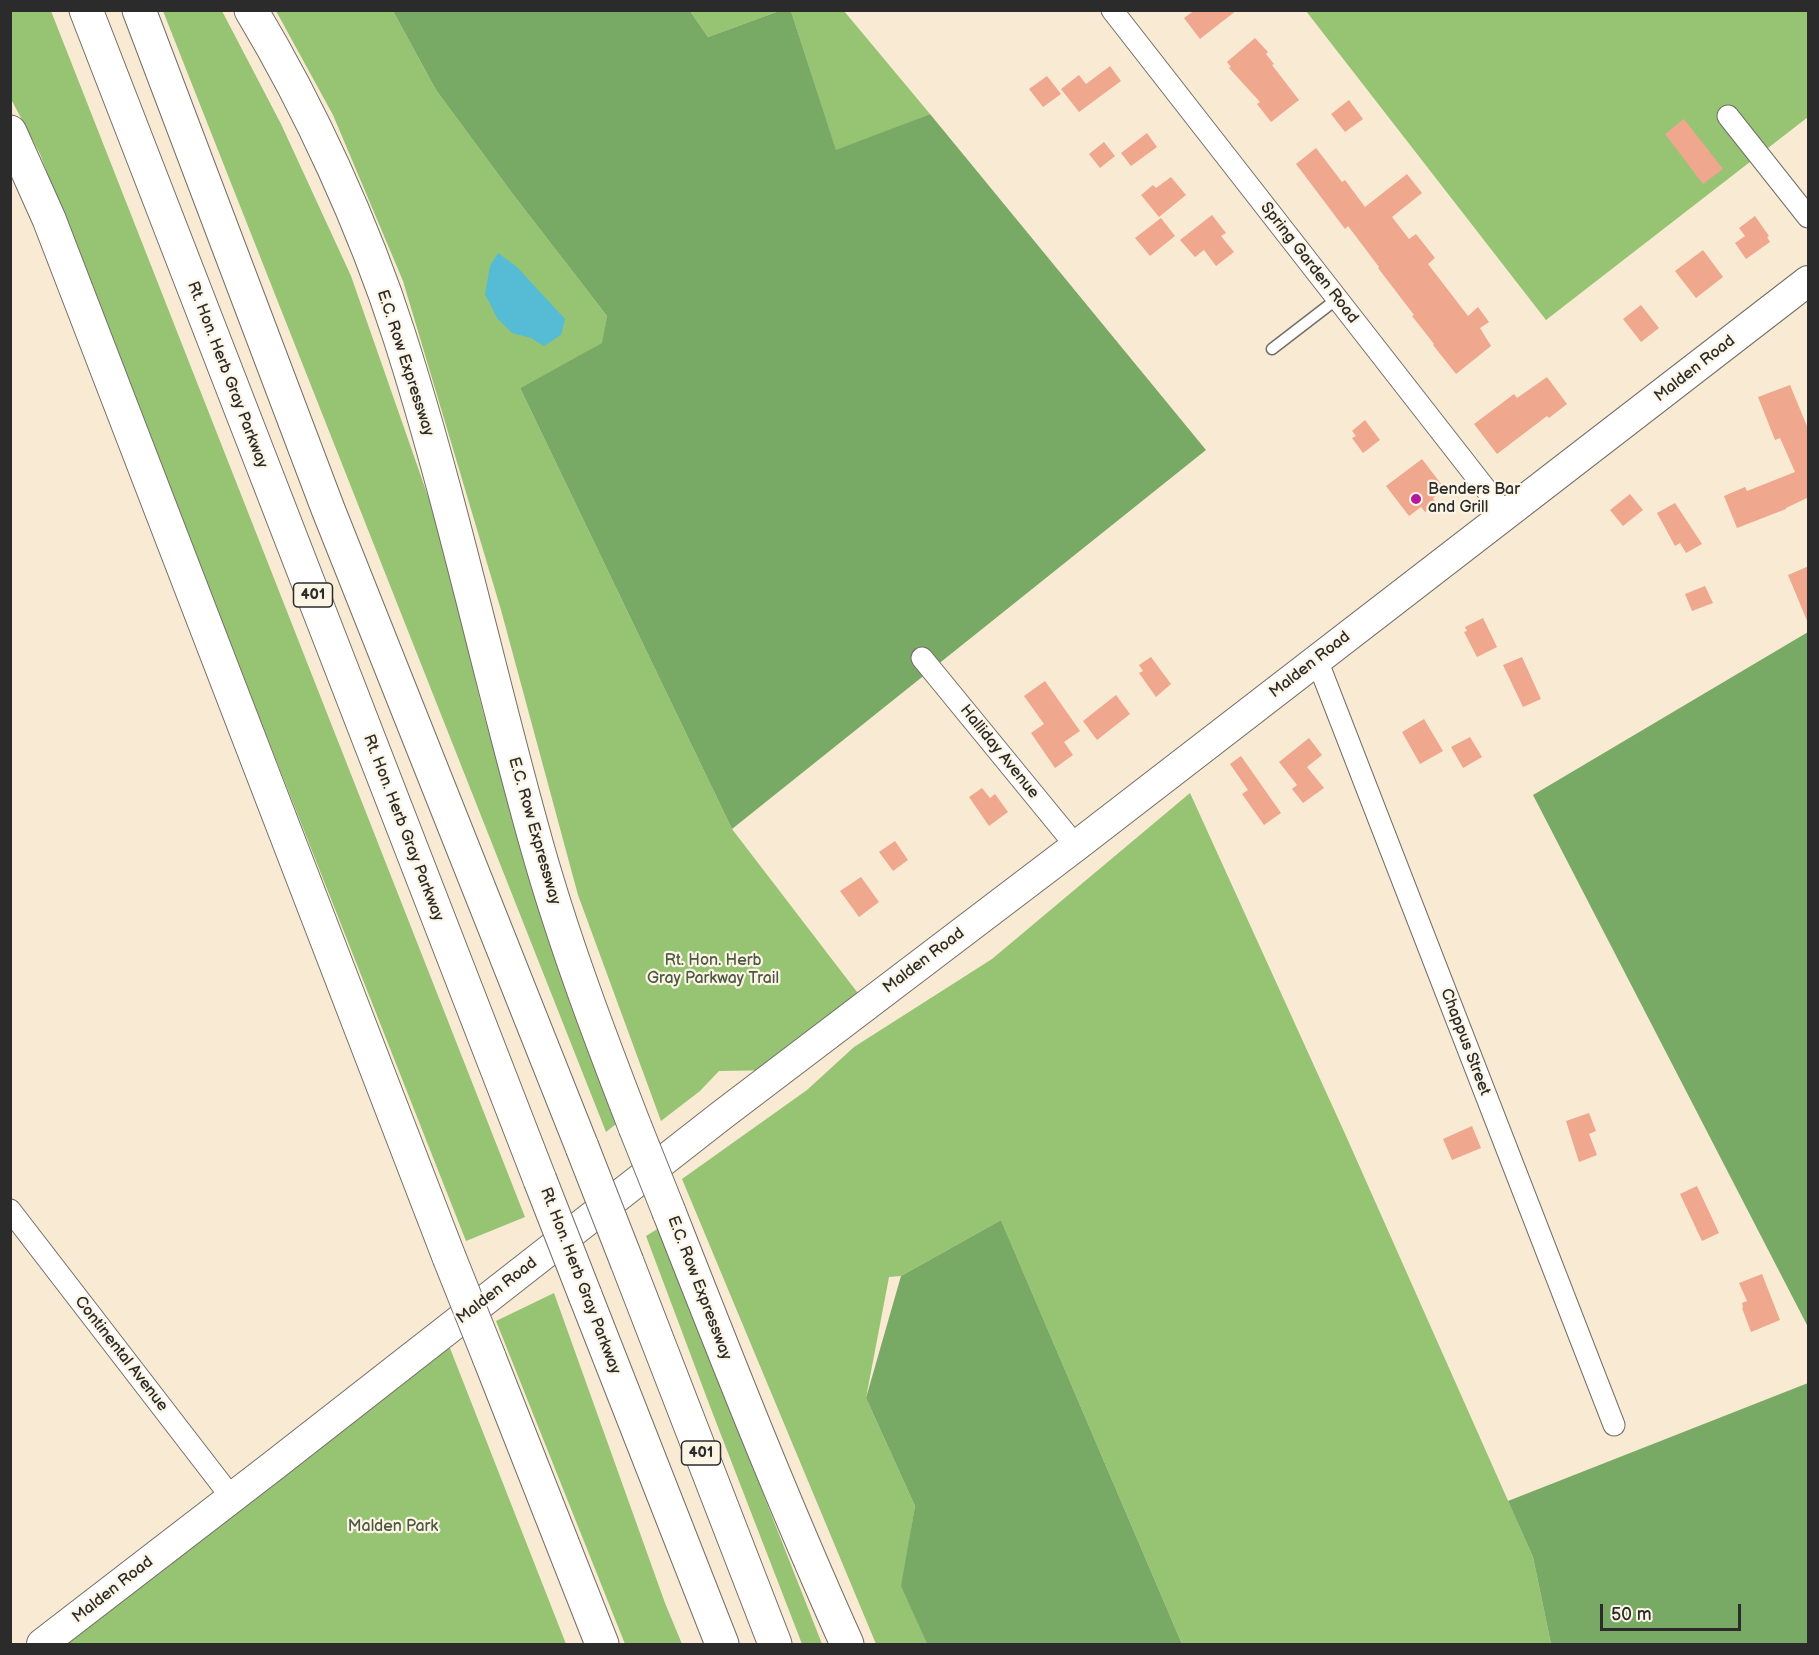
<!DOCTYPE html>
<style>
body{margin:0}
#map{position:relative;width:1819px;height:1655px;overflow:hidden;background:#f8ead3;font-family:"Balsamiq Sans",sans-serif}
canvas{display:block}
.frame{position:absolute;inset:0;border:12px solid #2b2b2b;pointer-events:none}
.scale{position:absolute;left:1600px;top:1604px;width:141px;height:27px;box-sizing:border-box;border:3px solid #2b2b2b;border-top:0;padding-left:8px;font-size:18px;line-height:21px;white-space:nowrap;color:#2b2b2b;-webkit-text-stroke:4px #fcf5e5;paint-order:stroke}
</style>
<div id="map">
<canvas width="1819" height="1655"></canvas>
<div class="frame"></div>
<div class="scale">50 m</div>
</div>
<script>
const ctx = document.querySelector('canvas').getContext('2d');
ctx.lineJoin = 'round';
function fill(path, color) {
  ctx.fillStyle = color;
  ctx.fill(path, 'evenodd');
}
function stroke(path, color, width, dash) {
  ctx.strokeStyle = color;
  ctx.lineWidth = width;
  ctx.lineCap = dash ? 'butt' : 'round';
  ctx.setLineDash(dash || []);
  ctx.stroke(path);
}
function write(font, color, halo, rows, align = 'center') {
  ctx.font = font + ' "Balsamiq Sans",sans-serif';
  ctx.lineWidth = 4.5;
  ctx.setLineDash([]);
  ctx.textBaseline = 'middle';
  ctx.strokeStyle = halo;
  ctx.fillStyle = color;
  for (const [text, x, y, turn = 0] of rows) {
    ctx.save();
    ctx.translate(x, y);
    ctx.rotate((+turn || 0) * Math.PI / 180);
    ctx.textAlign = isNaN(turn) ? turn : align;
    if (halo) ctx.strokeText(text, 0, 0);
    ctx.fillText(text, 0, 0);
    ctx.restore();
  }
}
const green = new Path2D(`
 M 10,11 L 51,11 L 525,1217 L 466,1241 L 232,648 L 40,154 L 11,99 Z
 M 163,11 L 222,11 L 281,124 L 351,276 L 438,525 L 483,712 L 550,939 L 621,1120 L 606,1132 Z
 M 276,11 L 393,11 L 436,90 L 515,197 L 607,316 L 603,343 L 520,388 L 732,829 L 867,1005 L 781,1070 L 719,1071 L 700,1091 L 661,1121 L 578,895 L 501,610 L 403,281 L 333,115 Z
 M 690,11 L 779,11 L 708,37 Z
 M 791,11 L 844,11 L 930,114 L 836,151 Z
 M 1306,11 L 1808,11 L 1808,117 L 1546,320 Z
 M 1190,793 L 1346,1136 L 1533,1557 L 1551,1644 L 1182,1644 L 1001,1220 L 901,1276 L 889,1277 L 866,1398 L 915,1506 L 902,1586 L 927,1644 L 876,1644 L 682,1179 L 807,1090 L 854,1047 L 992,959 Z
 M 659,1228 L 822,1644 L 802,1644 L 711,1409 L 646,1236 Z
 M 554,1293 L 665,1603 L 682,1644 L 625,1644 L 496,1321 Z
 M 446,1338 L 566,1644 L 47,1644 Z`);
const forest = new Path2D(`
 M 393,11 L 690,11 L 708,37 L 779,11 L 791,11 L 836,150 L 930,114 L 1206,450 L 732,829 L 520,388 L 602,343 L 607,316 L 515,197 L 436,90 Z
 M 1808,632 L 1808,1327 L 1533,795 Z
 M 1001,1220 L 1182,1644 L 927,1644 L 901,1586 L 915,1506 L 866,1398 L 901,1276 Z
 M 1808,1383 L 1808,1644 L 1551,1644 L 1533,1557 L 1508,1501 Z`);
const water = new Path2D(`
 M 498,253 L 517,267 L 565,319 L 561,335 L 544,346 L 531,338 L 512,333 L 497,318 L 485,294 L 490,266 Z`);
const building = new Path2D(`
 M 1195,10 L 1237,10 L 1200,39 L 1184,18 Z
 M 1255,38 L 1268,52 L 1266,54 L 1274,64 L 1272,65 L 1299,100 L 1271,122 L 1257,104 L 1260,102 L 1229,68 L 1231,67 L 1227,62 Z
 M 1110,66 L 1121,81 L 1079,112 L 1061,89 L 1079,75 L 1086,84 Z
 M 1047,76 L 1061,94 L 1043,107 L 1029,89 Z
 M 1349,100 L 1363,119 L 1345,132 L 1331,114 Z
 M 1684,119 L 1723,169 L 1703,184 L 1665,134 Z
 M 1147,133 L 1157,147 L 1131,166 L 1121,153 Z
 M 1104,142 L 1115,156 L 1100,168 L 1089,154 Z
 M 1316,148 L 1342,182 L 1345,180 L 1365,207 L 1407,174 L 1422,193 L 1392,217 L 1409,239 L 1416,234 L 1435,258 L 1428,264 L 1468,316 L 1478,307 L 1489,322 L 1480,328 L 1491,346 L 1456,374 L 1433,345 L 1434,344 L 1412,316 L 1414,315 L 1378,268 L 1379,267 L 1348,226 L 1345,229 L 1296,164 Z
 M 1171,177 L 1186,195 L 1159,217 L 1141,195 L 1153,185 L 1156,188 Z
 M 1212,215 L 1226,233 L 1221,236 L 1234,252 L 1216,266 L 1204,250 L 1195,257 L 1180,240 Z
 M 1755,216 L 1769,236 L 1767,237 L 1770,242 L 1746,259 L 1735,243 L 1745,236 L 1739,228 Z
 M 1161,218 L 1175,236 L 1150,256 L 1135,238 Z
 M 1703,250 L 1723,277 L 1696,298 L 1675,271 Z
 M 1641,305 L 1659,328 L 1641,342 L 1623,319 Z
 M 1547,377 L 1567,404 L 1549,418 L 1547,416 L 1497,454 L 1474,424 L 1514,394 L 1517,398 Z
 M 1790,385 L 1809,431 L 1809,502 L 1807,498 L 1786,508 L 1786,509 L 1737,528 L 1724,496 L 1745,487 L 1747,491 L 1795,472 L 1780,438 L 1775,440 L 1758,397 Z
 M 1365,420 L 1380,440 L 1363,453 L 1352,438 L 1356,436 L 1352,431 Z
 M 1422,459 L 1445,489 L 1433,498 L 1436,503 L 1425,512 L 1421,507 L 1409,516 L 1386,486 Z
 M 1630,494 L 1643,510 L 1623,526 L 1610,510 Z
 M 1675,503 L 1702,544 L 1686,553 L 1680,543 L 1675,546 L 1657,513 Z
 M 1809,566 L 1809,623 L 1808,623 L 1788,575 Z
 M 1705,586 L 1713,603 L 1692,611 L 1685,594 Z
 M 1483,618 L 1497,647 L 1477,657 L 1464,632 L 1467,631 L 1465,627 Z
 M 1151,657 L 1171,684 L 1156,697 L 1139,673 L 1143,671 L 1139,665 Z
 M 1522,657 L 1541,699 L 1523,707 L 1503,665 Z
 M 1045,681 L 1080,731 L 1064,742 L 1073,755 L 1055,768 L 1031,733 L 1044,724 L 1024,696 Z
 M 1116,695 L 1130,714 L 1097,740 L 1083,721 Z
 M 1424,719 L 1443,751 L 1420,764 L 1402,732 Z
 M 1470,737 L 1482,757 L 1463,768 L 1451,747 Z
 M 1309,738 L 1322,755 L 1307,767 L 1324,788 L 1303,803 L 1292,789 L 1297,785 L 1279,762 Z
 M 1241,756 L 1281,813 L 1264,825 L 1242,794 L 1248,790 L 1230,764 Z
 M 982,788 L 990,798 L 995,794 L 1008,812 L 989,826 L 969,797 Z
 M 895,841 L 908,860 L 893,871 L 879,852 Z
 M 861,877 L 879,902 L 859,917 L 840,891 Z
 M 1589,1113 L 1596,1131 L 1589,1134 L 1597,1155 L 1579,1162 L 1566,1121 Z
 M 1472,1126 L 1481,1148 L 1452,1160 L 1443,1139 Z
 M 1697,1186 L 1719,1233 L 1702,1241 L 1680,1194 Z
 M 1762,1274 L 1780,1320 L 1751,1332 L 1742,1308 L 1743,1308 L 1742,1303 L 1747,1301 L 1739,1283 Z`);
const service = new Path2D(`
 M 1272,349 L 1337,299`);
const minor = new Path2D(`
 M 1112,10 L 1506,515
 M 1728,116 L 1808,217
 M 922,658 L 1076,846
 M 1317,660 L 1614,1425
 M 10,1210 L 232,1498`);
const secondary = new Path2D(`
 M 42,1644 L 273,1466 L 722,1115 L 1076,846 L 1808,281`);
const motorway = new Path2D(`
 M 86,10 L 540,1180
 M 139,10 L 328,509 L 582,1147
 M 251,10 C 310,108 364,226 399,335 C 453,503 489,676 537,846 C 564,942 599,1034 635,1127
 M 10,132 L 49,219 L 449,1257
 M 669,1212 C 726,1357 783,1502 847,1644
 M 627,1262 L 775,1644
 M 585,1295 L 722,1644
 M 489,1357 L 602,1644`);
const motorwayBridge = new Path2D(`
 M 635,1127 L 669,1212
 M 582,1147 L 627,1262
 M 540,1180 L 585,1295
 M 449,1257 L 489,1357`);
const markers = [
 [1416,499,6,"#b5179e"]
];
const shields = [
 [313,595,39],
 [701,1453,39]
];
const shieldNames = [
 ["401",313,595],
 ["401",701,1453]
];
const streetNames = [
 ["Spring Garden Road",1309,263,52],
 ["E.C. Row Expressway",405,363,72],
 ["Malden Road",1695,369,-38],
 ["Rt. Hon. Herb Gray Parkway",227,375,69],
 ["Malden Road",1310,665,-38],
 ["Halliday Avenue",999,752,51],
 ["Rt. Hon. Herb Gray Parkway",403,828,69],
 ["E.C. Row Expressway",534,831,74],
 ["Malden Road",924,961,-37],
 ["Chappus Street",1465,1042,69],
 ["Rt. Hon. Herb Gray Parkway",580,1281,69],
 ["E.C. Row Expressway",699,1288,69],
 ["Malden Road",497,1291,-38],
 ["Continental Avenue",121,1354,52],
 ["Malden Road",113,1590,-38]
];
const poiNames = [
 ["Benders Bar",1428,490],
 ["and Grill",1428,508]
];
const parkNames = [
 ["Rt. Hon. Herb",713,961],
 ["Gray Parkway Trail",713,979],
 ["Malden Park",393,1527]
];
fill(green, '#96c473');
fill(forest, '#78aa65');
fill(water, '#56bbd4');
fill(building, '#efa78e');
stroke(service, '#736e66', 13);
stroke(minor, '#736e66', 23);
stroke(secondary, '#736e66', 32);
stroke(motorway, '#736e66', 35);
stroke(service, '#fff', 10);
stroke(minor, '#fff', 21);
stroke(secondary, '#fff', 30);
stroke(motorway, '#fff', 33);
stroke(motorwayBridge, '#736e66', 35, []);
stroke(motorwayBridge, '#fff', 33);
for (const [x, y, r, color] of markers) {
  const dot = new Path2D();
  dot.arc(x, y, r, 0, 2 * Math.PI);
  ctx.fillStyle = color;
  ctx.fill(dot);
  stroke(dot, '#fcf5e5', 2);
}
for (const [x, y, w] of shields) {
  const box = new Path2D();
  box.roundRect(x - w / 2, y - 12, w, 24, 4.5);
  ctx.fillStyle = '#fcf5e5';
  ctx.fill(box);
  stroke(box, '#2b2b2b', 1.5);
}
write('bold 15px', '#2b2b2b', null, shieldNames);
write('16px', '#2b2b2b', '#fcf5e5', streetNames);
write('16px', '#2b2b2b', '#fcf5e5', poiNames, 'left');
write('16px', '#4b5941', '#fcf5e5', parkNames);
</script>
